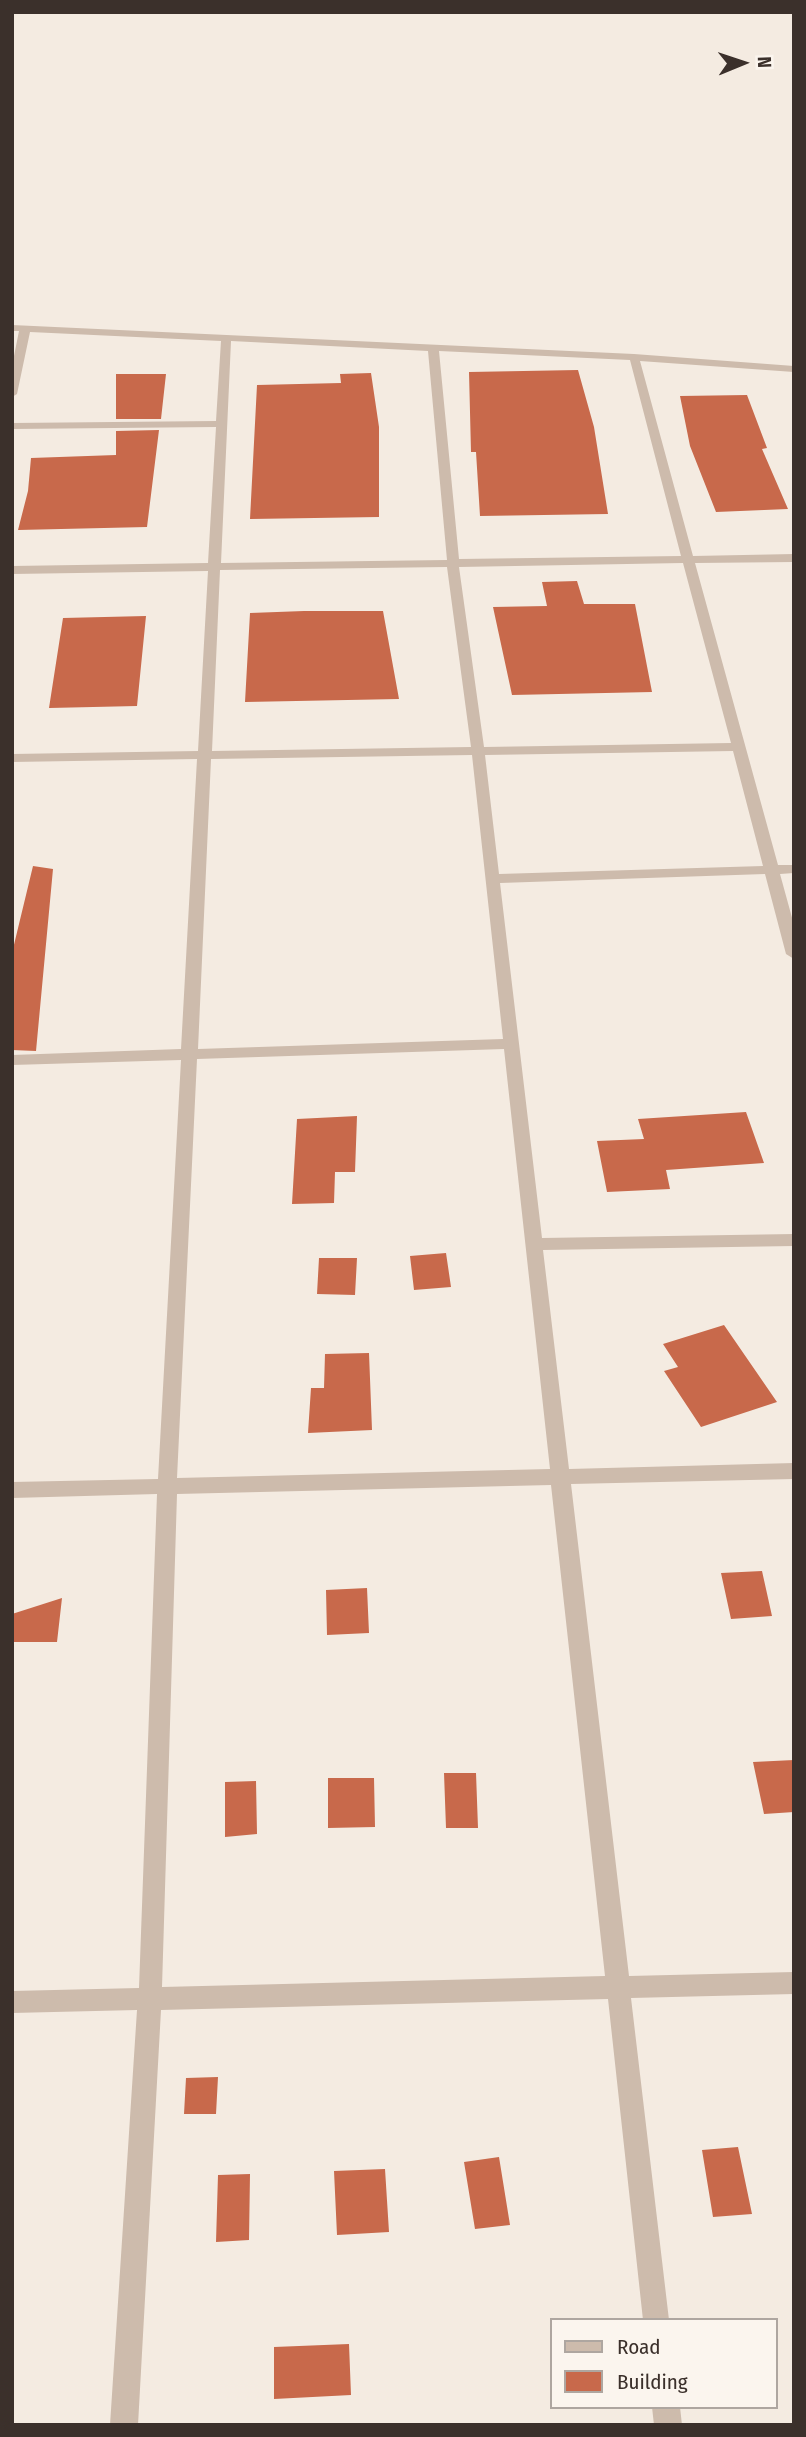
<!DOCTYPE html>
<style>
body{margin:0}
#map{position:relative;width:806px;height:2437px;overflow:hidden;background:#f4ebe1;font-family:"Fira Sans Condensed",sans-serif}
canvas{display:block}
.frame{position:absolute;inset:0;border:14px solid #3b302b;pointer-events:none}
.legend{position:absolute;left:550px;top:2318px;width:228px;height:91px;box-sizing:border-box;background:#fbf5ee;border:2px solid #aea6a0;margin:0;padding:9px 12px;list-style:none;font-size:21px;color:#3b302b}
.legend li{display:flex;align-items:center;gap:14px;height:35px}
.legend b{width:35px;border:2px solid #aea6a0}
.north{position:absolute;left:708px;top:28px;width:70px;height:70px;-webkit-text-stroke:5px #fbf5ee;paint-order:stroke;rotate:88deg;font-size:19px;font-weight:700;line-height:28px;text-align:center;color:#3b302b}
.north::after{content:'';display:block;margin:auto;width:24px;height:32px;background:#3b302b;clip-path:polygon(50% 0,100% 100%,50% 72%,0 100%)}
</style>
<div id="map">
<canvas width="806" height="2437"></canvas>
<div class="frame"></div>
<ul class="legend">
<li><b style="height:9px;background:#cdbbac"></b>Road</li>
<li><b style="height:19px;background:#c8694b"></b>Building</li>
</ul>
<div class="north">N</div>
</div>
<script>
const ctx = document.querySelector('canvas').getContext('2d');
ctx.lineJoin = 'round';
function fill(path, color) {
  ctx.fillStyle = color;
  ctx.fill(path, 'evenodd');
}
const building = new Path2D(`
 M 578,370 L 594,427 L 608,514 L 480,516 L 476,452 L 471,452 L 469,372 Z
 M 371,373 L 379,427 L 379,517 L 250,519 L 257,385 L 341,383 L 340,374 Z
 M 116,374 L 166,374 L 161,419 L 116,419 Z
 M 747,395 L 767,448 L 762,449 L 788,509 L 716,512 L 690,446 L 680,396 Z
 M 159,430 L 147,527 L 18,530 L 28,491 L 31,458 L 116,455 L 116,431 Z
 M 577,581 L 584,604 L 635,604 L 652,692 L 512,695 L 493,607 L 547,606 L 542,582 Z
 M 304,611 L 383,611 L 399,699 L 245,702 L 250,613 Z
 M 146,616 L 137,706 L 49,708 L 63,618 Z
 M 33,866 L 53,869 L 36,1051 L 12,1050 L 12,953 Z
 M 746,1112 L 764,1163 L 666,1170 L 670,1189 L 607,1192 L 597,1141 L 644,1139 L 638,1119 Z
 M 357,1116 L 355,1172 L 335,1172 L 334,1203 L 292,1204 L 297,1119 Z
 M 446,1253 L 451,1287 L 414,1290 L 410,1256 Z
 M 319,1258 L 357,1258 L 355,1295 L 317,1294 Z
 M 724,1325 L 777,1402 L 701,1427 L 664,1371 L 678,1367 L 663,1344 Z
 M 369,1353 L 372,1430 L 308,1433 L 311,1388 L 324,1388 L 325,1354 Z
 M 762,1571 L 772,1616 L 731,1619 L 721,1573 Z
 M 367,1588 L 369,1633 L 327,1635 L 326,1590 Z
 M 62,1598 L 57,1642 L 12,1642 L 12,1614 Z
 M 794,1760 L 794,1812 L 764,1814 L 753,1762 Z
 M 444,1773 L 476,1773 L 478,1828 L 446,1828 Z
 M 328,1778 L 374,1778 L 375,1827 L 328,1828 Z
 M 256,1781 L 257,1834 L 225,1837 L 225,1782 Z
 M 218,2077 L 216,2114 L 184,2114 L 186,2078 Z
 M 738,2147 L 752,2214 L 713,2217 L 702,2150 Z
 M 499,2157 L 510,2225 L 475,2229 L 464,2162 Z
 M 385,2169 L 389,2232 L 337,2235 L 334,2171 Z
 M 250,2174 L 249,2240 L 216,2242 L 218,2175 Z
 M 349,2344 L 351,2395 L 274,2399 L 274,2347 Z`);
const street = new Path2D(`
 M 12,325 L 634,354 L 794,366 L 794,372 L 640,361 L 693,556 L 794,554 L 794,562 L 695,563 L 778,865 L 794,865 L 794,873 L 780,874 L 794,925 L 794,959 L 786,954 L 765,874 L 500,883 L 542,1238 L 794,1234 L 794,1246 L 543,1250 L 569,1469 L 794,1463 L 794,1479 L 571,1484 L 629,1976 L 794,1972 L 794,1994 L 631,1998 L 669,2320 L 643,2320 L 608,1999 L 161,2010 L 138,2425 L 110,2425 L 137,2010 L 12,2013 L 12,1991 L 139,1988 L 157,1494 L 12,1498 L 12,1482 L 158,1479 L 181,1060 L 12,1065 L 12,1055 L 181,1049 L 197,759 L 12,762 L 12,754 L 198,751 L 208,571 L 12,574 L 12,566 L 208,563 L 216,427 L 12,429 L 12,423 L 216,421 L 221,341 L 30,332 L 17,394 L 12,397 L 12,366 L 19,331 L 12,331 ZM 231,341 L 428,351 L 447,560 L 221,563 ZM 439,351 L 630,360 L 681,556 L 459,559 ZM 683,563 L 731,743 L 484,747 L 459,567 ZM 447,567 L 471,747 L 212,751 L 220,570 ZM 733,751 L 763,866 L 499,874 L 485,755 ZM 472,755 L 503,1039 L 198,1049 L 211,759 ZM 504,1049 L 550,1469 L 177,1478 L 197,1059 ZM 551,1485 L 605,1976 L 162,1987 L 177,1494 Z
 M 652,2407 L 680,2407 L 682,2425 L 654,2425 Z`);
fill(building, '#c8694b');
fill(street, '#cdbbac');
</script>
